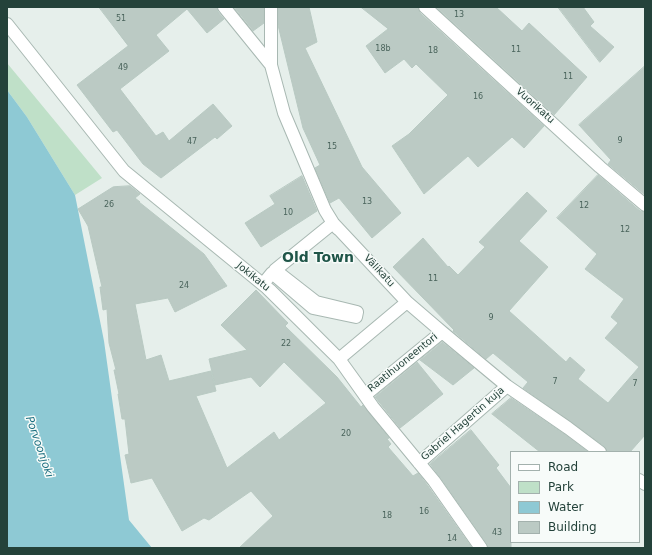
<!DOCTYPE html>
<meta charset="utf-8">
<style>
body{margin:0}
#map{position:relative;width:652px;height:555px;overflow:hidden;background:#e6efeb;font-family:"DejaVu Sans",sans-serif}
canvas{display:block}
.frame{position:absolute;inset:0;border:8px solid #24423a;pointer-events:none}
.legend{position:absolute;left:510px;top:451px;width:130px;height:92px;box-sizing:border-box;background:#f7fbf9;border:1px solid #a3b1ad;margin:0;padding:5px 7px;list-style:none;font-size:12px;color:#24423a}
.legend li{display:flex;align-items:center;gap:8px;height:20px}
.legend b{width:20px;border:1px solid #a3b1ad}
</style>
<div id="map">
<canvas width="652" height="555"></canvas>
<div class="frame"></div>
<ul class="legend">
<li><b style="height:5px;background:#fff"></b>Road</li>
<li><b style="height:11px;background:#bfe0c8"></b>Park</li>
<li><b style="height:11px;background:#8ec9d4"></b>Water</li>
<li><b style="height:11px;background:#bbcac4"></b>Building</li>
</ul>
</div>
<script>
const ctx = document.querySelector('canvas').getContext('2d');
ctx.lineJoin = 'round';
function fill(path, color) {
  ctx.fillStyle = color;
  ctx.fill(path, 'evenodd');
}
function stroke(path, color, width, dash) {
  ctx.strokeStyle = color;
  ctx.lineWidth = width;
  ctx.lineCap = dash ? 'butt' : 'round';
  ctx.setLineDash(dash || []);
  ctx.stroke(path);
}
function write(font, color, halo, rows, align = 'center') {
  ctx.font = font + ' "DejaVu Sans",sans-serif';
  ctx.lineWidth = 3;
  ctx.setLineDash([]);
  ctx.textBaseline = 'middle';
  ctx.strokeStyle = halo;
  ctx.fillStyle = color;
  for (const [text, x, y, turn = 0] of rows) {
    ctx.save();
    ctx.translate(x, y);
    ctx.rotate((+turn || 0) * Math.PI / 180);
    ctx.textAlign = isNaN(turn) ? turn : align;
    if (halo) ctx.strokeText(text, 0, 0);
    ctx.fillText(text, 0, 0);
    ctx.restore();
  }
}
const green = new Path2D(`
 M 7,63 L 102,178 L 75,195 L 27,117 L 7,90 Z`);
const water = new Path2D(`
 M 7,90 L 27,117 L 75,195 L 104,341 L 129,520 L 152,548 L 7,548 Z`);
const building = new Path2D(`
 M 99,7 L 217,7 L 218,12 L 224,19 L 207,33 L 187,9 L 156,35 L 169,51 L 120,89 L 156,136 L 163,132 L 169,141 L 213,104 L 232,126 L 217,139 L 215,137 L 161,178 L 143,164 L 117,130 L 113,132 L 77,85 L 128,46 Z
 M 234,7 L 264,7 L 264,23 L 253,31 Z
 M 278,7 L 309,7 L 317,42 L 305,48 L 362,167 L 401,213 L 372,238 L 339,198 L 330,203 L 315,168 L 320,165 L 303,128 L 278,25 Z
 M 361,7 L 418,7 L 420,13 L 544,126 L 524,148 L 512,137 L 478,167 L 468,156 L 424,194 L 392,146 L 409,134 L 448,95 L 416,64 L 412,68 L 404,59 L 385,73 L 366,46 L 388,29 Z
 M 436,7 L 496,7 L 522,31 L 529,23 L 587,77 L 554,115 Z
 M 558,7 L 583,7 L 594,22 L 590,26 L 614,47 L 600,62 Z
 M 645,66 L 645,195 L 608,164 L 611,160 L 579,125 Z
 M 598,175 L 640,211 L 645,212 L 645,435 L 630,452 L 607,452 L 604,446 L 523,388 L 528,382 L 493,353 L 486,359 L 453,331 L 454,330 L 393,267 L 423,238 L 448,267 L 449,266 L 458,275 L 485,247 L 479,242 L 527,192 L 547,211 L 519,241 L 548,267 L 509,311 L 566,362 L 570,357 L 585,370 L 578,379 L 608,403 L 639,367 L 605,338 L 618,323 L 611,317 L 624,299 L 585,269 L 597,254 L 557,218 Z
 M 302,176 L 317,211 L 261,247 L 245,223 L 275,204 L 270,196 Z
 M 130,186 L 140,194 L 135,198 L 140,202 L 139,202 L 204,254 L 227,286 L 175,312 L 168,298 L 135,304 L 146,360 L 161,355 L 169,381 L 211,371 L 216,391 L 196,396 L 227,468 L 274,432 L 279,440 L 326,403 L 284,362 L 260,387 L 251,377 L 215,385 L 209,359 L 247,350 L 221,325 L 256,290 L 288,323 L 285,326 L 337,377 L 361,407 L 363,405 L 389,438 L 387,439 L 391,444 L 388,447 L 413,476 L 418,473 L 428,486 L 472,548 L 239,548 L 273,516 L 251,491 L 209,520 L 204,518 L 182,531 L 152,478 L 131,483 L 125,455 L 129,454 L 125,419 L 122,419 L 118,394 L 119,394 L 114,370 L 116,370 L 109,343 L 107,309 L 103,310 L 100,287 L 102,287 L 88,226 L 78,209 L 113,187 Z
 M 442,342 L 474,368 L 453,385 L 420,360 Z
 M 417,362 L 443,394 L 400,428 L 375,397 Z
 M 511,398 L 564,434 L 588,452 L 540,452 L 492,414 Z
 M 471,430 L 499,465 L 496,468 L 511,488 L 511,548 L 488,548 L 487,544 L 440,477 L 430,464 Z`);
const minor = new Path2D(`
 M 224,7 L 271,65 L 284,113 L 325,210 L 333,223 L 338,229
 M 271,7 L 271,65
 M 425,7 L 600,167 L 645,205
 M 7,24 L 124,171 L 271,291 L 339,359 L 373,407 L 434,481 L 481,548
 M 333,223 L 407,302 L 442,332 L 365,395 L 339,359 L 263,284 L 272,273 L 313,308 L 356,317 L 357,312 L 316,302 L 275,270 Z
 M 436,327 L 507,386 L 568,428 L 600,452
 M 339,359 L 407,302
 M 419,463 L 507,386
 M 639,480 L 645,484`);
const numberNames = [
 ["13",459,15],
 ["51",121,19],
 ["18b",383,49],
 ["11",516,50],
 ["18",433,51],
 ["49",123,68],
 ["11",568,77],
 ["16",478,97],
 ["9",620,141],
 ["47",192,142],
 ["15",332,147],
 ["13",367,202],
 ["26",109,205],
 ["12",584,206],
 ["10",288,213],
 ["12",625,230],
 ["11",433,279],
 ["24",184,286],
 ["9",491,318],
 ["22",286,344],
 ["7",555,382],
 ["7",635,384],
 ["20",346,434],
 ["16",424,512],
 ["18",387,516],
 ["43",497,533],
 ["14",452,539]
];
const streetNames = [
 ["Vuorikatu",535,106,42],
 ["Välikatu",379,271,47],
 ["Jokikatu",253,277,39],
 ["Raatihuoneentori",403,363,-39],
 ["Gabriel Hagertin kuja",463,424,-41]
];
const waterNames = [
 ["Porvoonjoki",39,447,71]
];
const districtNames = [
 ["Old Town",318,258]
];
fill(green, '#bfe0c8');
fill(water, '#8ec9d4');
fill(building, '#bbcac4');
stroke(building, '#b8c9c2', 1);
stroke(minor, '#a8b8b2', 14);
stroke(minor, '#fff', 12);
write('8px', '#4a645c', null, numberNames);
write('10px', '#24423a', '#f7fbf9', streetNames);
write('italic 11px', '#1c6f80', '#f7fbf9', waterNames);
write('bold 14px', '#1f5548', '#f7fbf9', districtNames);
</script>
